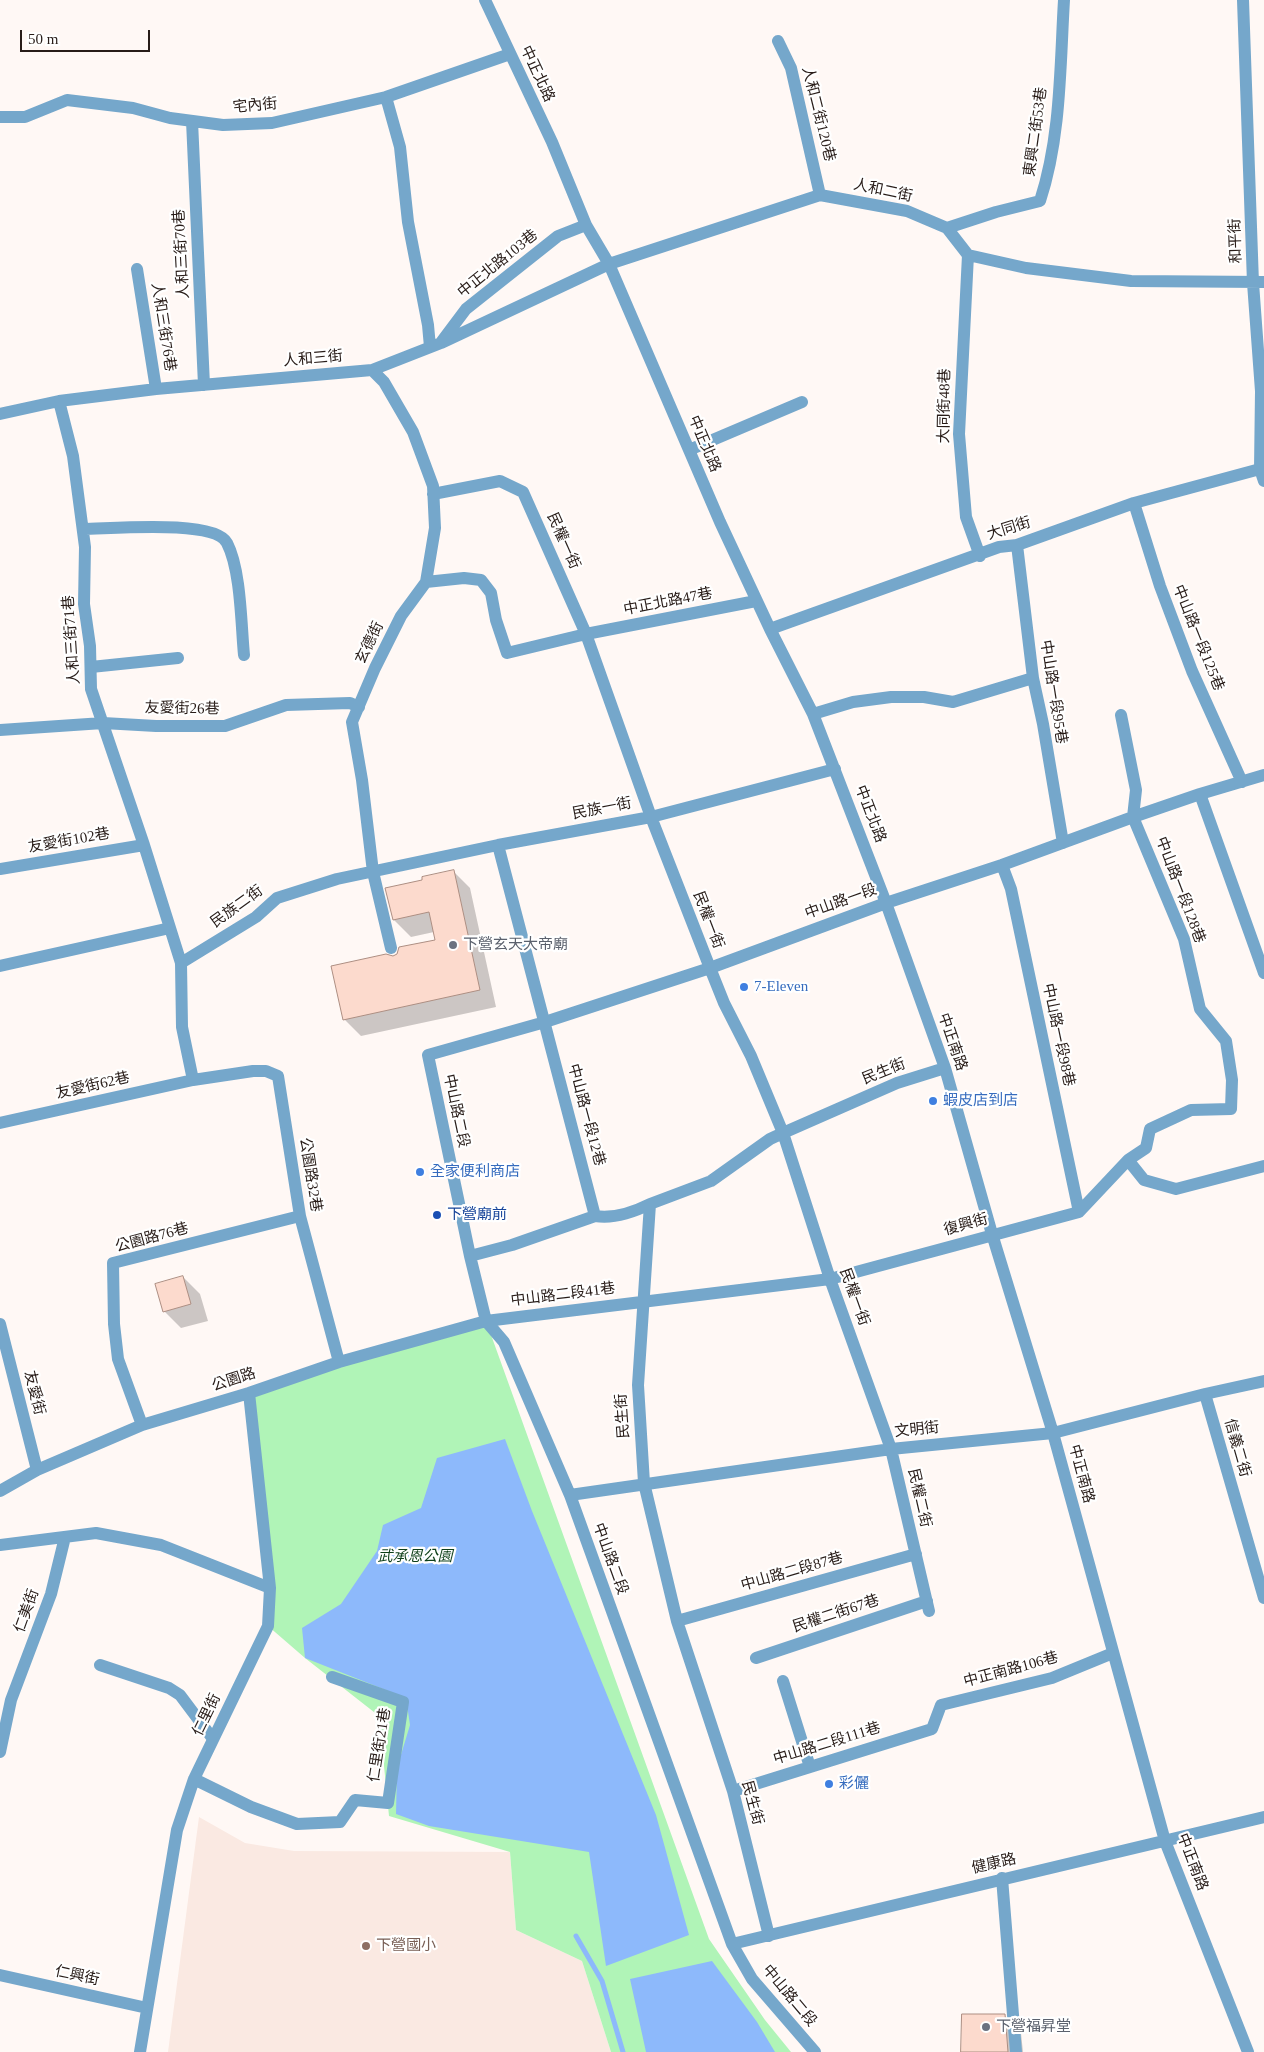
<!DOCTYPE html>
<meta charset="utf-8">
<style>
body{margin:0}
#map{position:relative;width:1264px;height:2052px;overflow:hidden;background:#fff8f5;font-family:"Times New Roman",serif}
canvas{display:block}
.scale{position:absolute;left:20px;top:30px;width:130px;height:22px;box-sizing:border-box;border:2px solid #281c18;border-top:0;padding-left:6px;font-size:15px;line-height:18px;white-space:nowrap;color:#281c18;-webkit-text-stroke:4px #fff;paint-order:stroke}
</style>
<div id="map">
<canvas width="1264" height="2052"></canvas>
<div class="scale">50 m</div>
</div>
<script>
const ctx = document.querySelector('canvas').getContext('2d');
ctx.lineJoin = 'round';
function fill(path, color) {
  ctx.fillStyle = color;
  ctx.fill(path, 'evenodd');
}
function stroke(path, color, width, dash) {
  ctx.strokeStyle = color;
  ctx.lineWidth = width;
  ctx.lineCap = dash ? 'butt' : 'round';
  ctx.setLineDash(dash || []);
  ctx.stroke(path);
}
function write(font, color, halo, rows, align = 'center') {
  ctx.font = font + ' "Times New Roman","Noto Sans TC",serif';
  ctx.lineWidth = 4.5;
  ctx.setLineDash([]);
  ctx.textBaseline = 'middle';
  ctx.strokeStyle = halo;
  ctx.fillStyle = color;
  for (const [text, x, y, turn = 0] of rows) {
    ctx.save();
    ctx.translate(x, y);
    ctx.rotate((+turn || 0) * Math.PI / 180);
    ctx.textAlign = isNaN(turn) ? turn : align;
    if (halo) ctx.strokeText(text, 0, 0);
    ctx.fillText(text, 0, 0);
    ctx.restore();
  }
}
const built = new Path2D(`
 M 199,1817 L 245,1843 L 294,1851 L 510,1852 L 516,1930 L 582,1961 L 611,2052 L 168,2052 Z`);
const green = new Path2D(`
 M 486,1321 L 709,1939 L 765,2020 L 791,2052 L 611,2052 L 582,1961 L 516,1930 L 510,1852 L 389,1816 L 379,1716 L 305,1658 L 268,1626 L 249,1393 Z`);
const water = new Path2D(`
 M 505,1439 L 532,1511 L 656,1815 L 689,1935 L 606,1966 L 589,1852 L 429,1826 L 396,1814 L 397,1768 L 410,1725 L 406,1698 L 305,1658 L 302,1628 L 341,1604 L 377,1551 L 383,1525 L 421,1508 L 437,1458 Z
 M 712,1961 L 757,2022 L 775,2052 L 646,2052 L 630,1979 Z`);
const shadow = new Path2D(`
 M 453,871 L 470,888 L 496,1007 L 361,1036 L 344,1019 L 394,957 L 436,941 L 434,932 L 411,937 L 394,920 L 424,881 Z
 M 183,1277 L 200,1294 L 208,1321 L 181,1328 L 164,1311 Z
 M 1004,2015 L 1021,2033 L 1023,2052 L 963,2052 Z`);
const stream = new Path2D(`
 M 576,1936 L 602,1981 L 623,2052`);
const building = new Path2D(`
 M 454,870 L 480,990 L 343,1020 L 331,966 L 386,954 L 393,956 L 397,954 L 399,947 L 435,940 L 429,912 L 393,920 L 385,888 L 422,880 L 422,877 Z
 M 183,1276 L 191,1304 L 163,1312 L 155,1284 Z
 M 962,2014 L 1005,2014 L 1008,2052 L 961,2052 Z`);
const minor = new Path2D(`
 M 485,0 L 552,142 L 586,225 L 609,264 L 720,522 L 770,629 L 813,714 L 886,903 L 945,1068 L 992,1234 L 1053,1433 L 1165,1841 L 1248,2052
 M 1243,0 L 1253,283 L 1261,391 L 1260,469 L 1264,481
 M 778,41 L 791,68 L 820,195
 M 386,97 L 400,147 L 408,222 L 428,325 L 430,347
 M 0,117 L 25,117 L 67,100 L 133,108 L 170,118 L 223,125 L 272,123 L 386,97 L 510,54
 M 192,121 L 204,385
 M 947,228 L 996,212 L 1040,201 C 1061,137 1060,67 1064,0
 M 968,255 L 959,434 L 966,517 L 980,556
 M 137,269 L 156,389
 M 442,341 L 466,309 L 558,236 L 586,225
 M 372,370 L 384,382 L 413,432 L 433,486 L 435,528 L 426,582 L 401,616 L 375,668 L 352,722 L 362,780 L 373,872 L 391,948
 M 59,401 L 73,456 L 85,547 L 84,604 L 90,646 L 91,689 L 144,845 L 181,963 L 182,1027 L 193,1080
 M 0,414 L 59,401 L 156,389 L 372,370 L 441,343 L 609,264 L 820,195 L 907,211 L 947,228 L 968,255 L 1026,268 L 1131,281 L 1264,282
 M 689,450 L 802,402
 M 433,494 L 500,481 L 523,492 L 586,634 L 651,817 L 710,968 L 724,1003 L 751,1056 L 783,1133 L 830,1279 L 891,1449 L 929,1611
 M 1134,503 L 1160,586 L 1192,671 L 1242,782
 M 83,529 C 109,529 215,519 227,543 C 241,570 241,624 244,655
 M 1017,545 L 1033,678 L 1043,724 L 1063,843
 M 426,582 L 464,578 L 481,580 L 491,593 L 496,620 L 507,653 L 586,634 L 756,601
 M 770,629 L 999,547 L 1017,545 L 1134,503 L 1260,469
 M 91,667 L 178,658
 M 813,714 L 853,702 L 891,697 L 924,697 L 953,702 L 1033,678
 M 1121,715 L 1136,790 L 1133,817 L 1184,939 L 1200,1009 L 1226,1041 L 1232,1080 L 1231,1109 L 1191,1110 L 1150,1129 L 1146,1148 L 1128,1160
 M 0,730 L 103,723 L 156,726 L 225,726 L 286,705 L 350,703 L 359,707
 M 1200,794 L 1264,973
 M 498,845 L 595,1216
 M 1002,865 L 1011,889 L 1079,1212
 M 0,869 L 144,845
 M 181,963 L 256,917 L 277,898 L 337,879 L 498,845 L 651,817 L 835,769
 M 0,966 L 170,928
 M 0,1123 L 193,1080 L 253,1071 L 266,1071 L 278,1076 L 300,1216 L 339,1362
 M 470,1256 L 512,1245 L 595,1216 C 614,1219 632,1213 650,1204
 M 0,1324 L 37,1470
 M 1205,1394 L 1264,1598
 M 142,1425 L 118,1359 L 114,1324 L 113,1263 L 300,1216
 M 0,1491 L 37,1470 L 142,1425 L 249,1393 L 339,1362 L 486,1321 L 830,1279 L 1079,1212 L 1128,1160 L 1144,1180 L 1176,1189 L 1264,1166
 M 570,1495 L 891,1449 L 1053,1433 L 1205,1394 L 1264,1381
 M 0,1545 L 96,1533 L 161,1545 L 270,1588
 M 677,1621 L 916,1554
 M 756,1658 L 927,1601
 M 100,1665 L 169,1688 L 180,1695 L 213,1739
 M 783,1681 L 810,1767
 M 0,1752 L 11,1700 L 51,1594 L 65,1537
 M 194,1779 L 251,1807 L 297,1824 L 340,1822 L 355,1800 L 388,1803 L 403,1702 L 332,1677
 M 733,1791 L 932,1729 L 941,1705 L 1052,1678 L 1113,1653
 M 1002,1878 L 1016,2052
 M 769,1936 L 733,1791 L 677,1621 L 644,1483 L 638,1385 L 650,1204 L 711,1181 L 770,1139 L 783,1133 L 897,1083 L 945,1068
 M 732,1944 L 1264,1817
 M 0,1975 L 147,2008
 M 140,2052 L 177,1830 L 194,1779 L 268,1626 L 270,1588 L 249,1393
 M 815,2052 L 752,1979 L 732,1944 L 570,1495 L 504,1342 L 486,1321 L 470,1256 L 428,1055 L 545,1022 L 710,968 L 886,903 L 1002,865 L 1133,817 L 1200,794 L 1264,775`);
const markers = [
 [453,945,5,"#6b7280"],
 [744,987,5,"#3f7fe0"],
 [933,1101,5,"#3f7fe0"],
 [420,1172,5,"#3f7fe0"],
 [437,1215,5,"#1a4fb4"],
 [829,1784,5,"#3f7fe0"],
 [366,1946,5,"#8d6e63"],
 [986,2027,5,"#6b7280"]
];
const streetNames = [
 ["中正北路",537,74,65],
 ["宅內街",255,106,-5],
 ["人和二街120巷",818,114,76],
 ["東興二街53巷",1036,132,-82],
 ["人和二街",883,191,12],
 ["和平街",1236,241,-92],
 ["人和三街70巷",182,254,-93],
 ["中正北路103巷",498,264,-39],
 ["人和三街76巷",163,327,81],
 ["人和三街",313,359,-5],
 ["大同街48巷",945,406,-89],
 ["中正北路",704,444,67],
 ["大同街",1009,529,-17],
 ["民權一街",563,541,66],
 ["中正北路47巷",668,602,-11],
 ["中山路一段125巷",1198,638,68],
 ["人和三街71巷",72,640,-94],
 ["玄德街",370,643,-64],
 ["中山路一段95巷",1053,692,81],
 ["友愛街26巷",182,709,1],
 ["民族一街",602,809,-11],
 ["中正北路",870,814,69],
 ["友愛街102巷",69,841,-10],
 ["中山路一段128巷",1180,890,69],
 ["中山路一段",841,902,-20],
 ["民族二街",237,907,-36],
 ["民權一街",708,920,69],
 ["中山路一段98巷",1058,1035,78],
 ["中正南路",952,1042,71],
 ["民生街",884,1072,-22],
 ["友愛街62巷",93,1086,-13],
 ["中山路二段",456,1111,78],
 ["中山路一段12巷",586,1115,75],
 ["公園路32巷",310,1175,81],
 ["復興街",966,1225,-15],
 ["公園路76巷",152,1238,-15],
 ["中山路二段41巷",563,1295,-7],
 ["民權一街",854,1297,70],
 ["公園路",234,1380,-18],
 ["友愛街",34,1393,76],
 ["民生街",623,1416,-94],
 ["文明街",917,1430,-6],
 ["信義二街",1237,1448,74],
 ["中正南路",1081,1474,75],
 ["民權二街",919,1498,77],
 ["中山路二段",610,1559,70],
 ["中山路二段87巷",792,1572,-16],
 ["仁美街",27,1611,-70],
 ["民權二街67巷",836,1614,-18],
 ["中正南路106巷",1011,1670,-15],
 ["仁里街",207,1715,-64],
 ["中山路二段111巷",827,1744,-17],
 ["仁里街21巷",380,1745,-81],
 ["民生街",752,1803,75],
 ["中正南路",1192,1862,69],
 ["健康路",994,1864,-13],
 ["仁興街",77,1976,12],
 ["中山路二段",789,1996,50]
];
const worshipNames = [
 ["下營玄天大帝廟",463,945],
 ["下營福昇堂",996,2027]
];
const shopNames = [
 ["7-Eleven",754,987],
 ["蝦皮店到店",943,1101],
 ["全家便利商店",430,1172],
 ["彩儷",839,1784]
];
const transitNames = [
 ["下營廟前",447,1215]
];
const parkNames = [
 ["武承恩公園",415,1557]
];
const educationNames = [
 ["下營國小",376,1946]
];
fill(built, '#fae9e2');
fill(green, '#b0f4b7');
fill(water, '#8db9fb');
fill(shadow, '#0003');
stroke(stream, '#8db9fb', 5);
fill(building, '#fcdacd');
stroke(building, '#ad8e82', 1);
stroke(minor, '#75a7cb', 12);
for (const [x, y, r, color] of markers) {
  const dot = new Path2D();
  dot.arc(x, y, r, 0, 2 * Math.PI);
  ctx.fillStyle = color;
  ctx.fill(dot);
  stroke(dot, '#fff', 2);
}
write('15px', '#281c18', '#fff', streetNames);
write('15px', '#5b616d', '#fff', worshipNames, 'left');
write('15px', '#366cbe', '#fff', shopNames, 'left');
write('15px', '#164399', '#fff', transitNames, 'left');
write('italic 15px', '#0e3f19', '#fff', parkNames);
write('15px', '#785e54', '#fff', educationNames, 'left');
</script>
